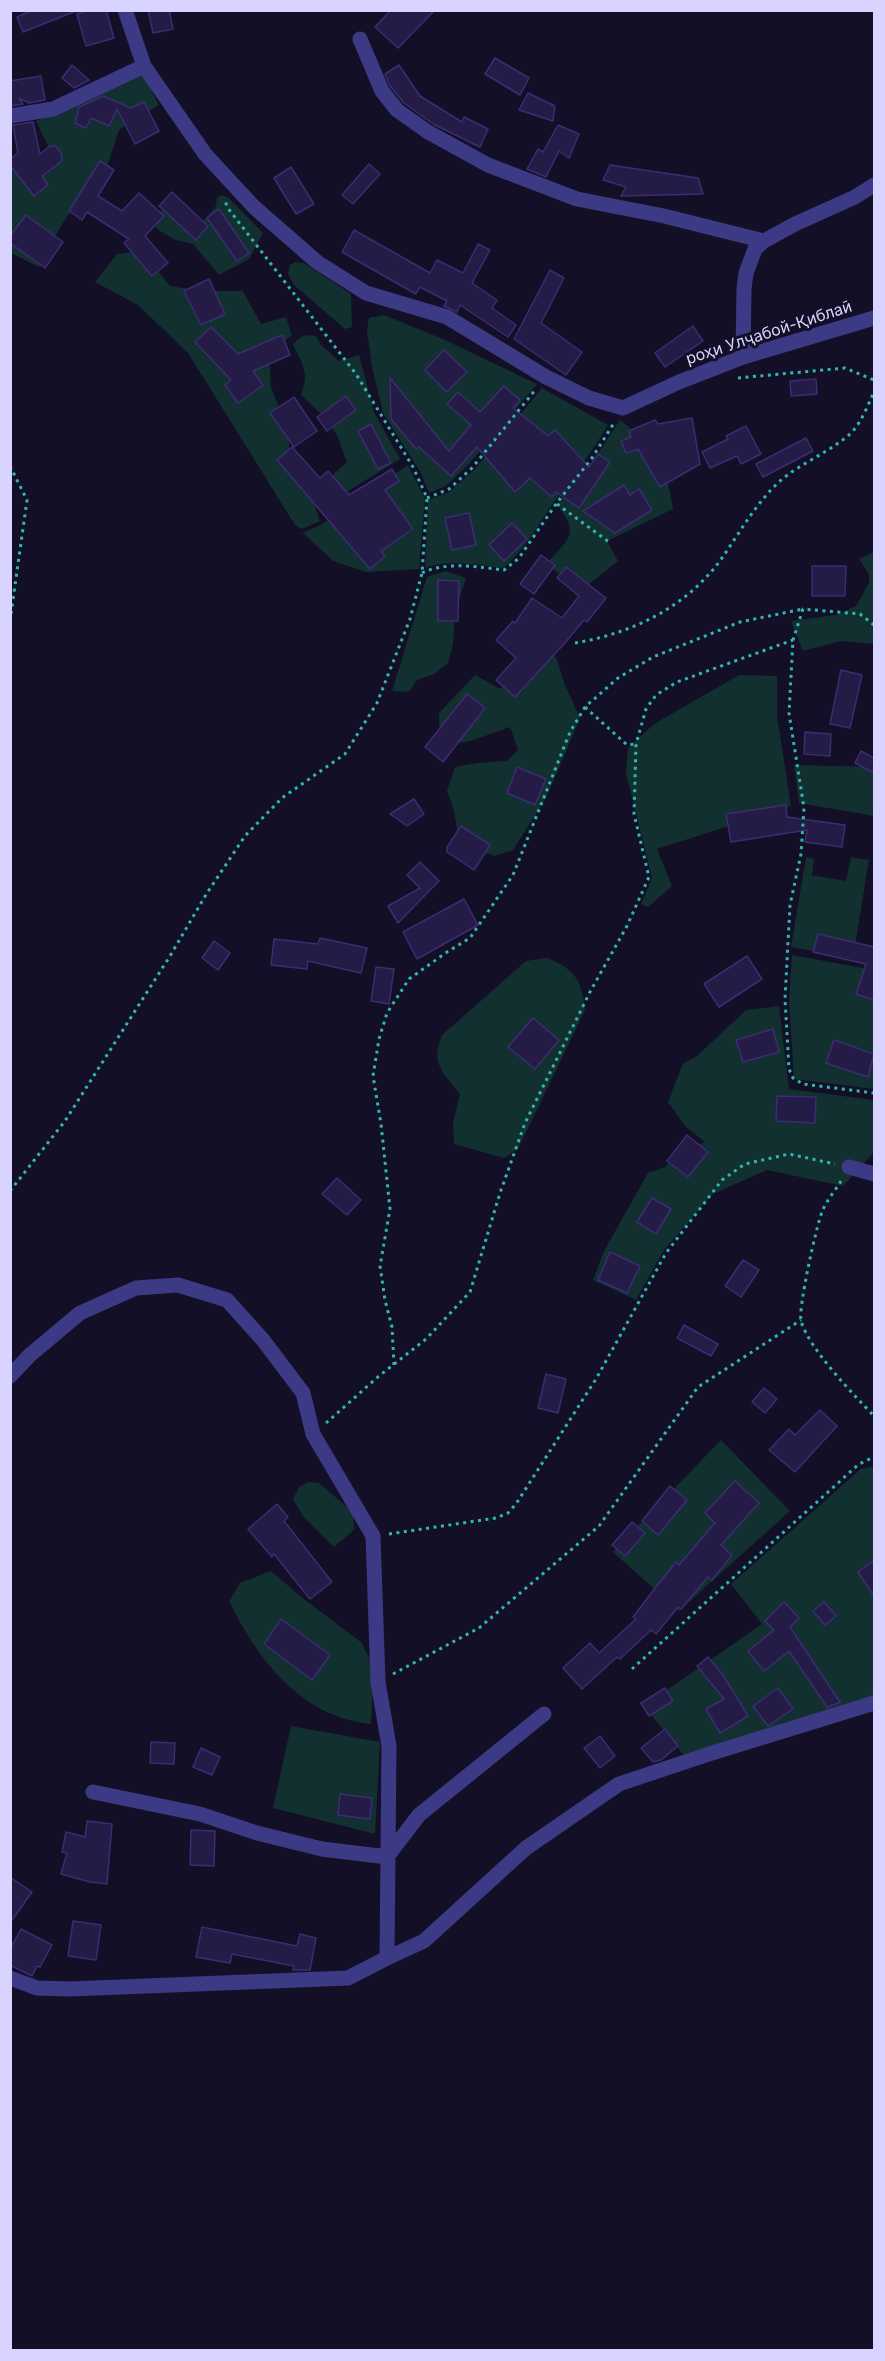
<!DOCTYPE html>
<meta charset="utf-8">
<style>
body{margin:0}
#map{position:relative;width:885px;height:2361px;overflow:hidden;background:#130f26;font-family:Inter,sans-serif}
canvas{display:block}
.frame{position:absolute;inset:0;border:12px solid #d9d4ff;pointer-events:none}
</style>
<div id="map">
<canvas width="885" height="2361"></canvas>
<div class="frame"></div>
</div>
<script>
const ctx = document.querySelector('canvas').getContext('2d');
ctx.lineJoin = 'round';
function fill(path, color) {
  ctx.fillStyle = color;
  ctx.fill(path, 'evenodd');
}
function stroke(path, color, width, dash) {
  ctx.strokeStyle = color;
  ctx.lineWidth = width;
  ctx.lineCap = dash ? 'butt' : 'round';
  ctx.setLineDash(dash || []);
  ctx.stroke(path);
}
function write(font, color, halo, rows, align = 'center') {
  ctx.font = font + ' Inter,sans-serif';
  ctx.lineWidth = 6;
  ctx.setLineDash([]);
  ctx.textBaseline = 'middle';
  ctx.strokeStyle = halo;
  ctx.fillStyle = color;
  for (const [text, x, y, turn = 0] of rows) {
    ctx.save();
    ctx.translate(x, y);
    ctx.rotate((+turn || 0) * Math.PI / 180);
    ctx.textAlign = isNaN(turn) ? turn : align;
    if (halo) ctx.strokeText(text, 0, 0);
    ctx.fillText(text, 0, 0);
    ctx.restore();
  }
}
const green = new Path2D(`
 M 142,72 L 159,105 L 119,130 L 104,176 L 79,207 L 68,215 L 58,231 L 39,267 L 11,253 L 10,165 L 52,154 L 36,121 Z
 M 222,195 L 229,198 L 263,233 L 249,259 L 219,275 L 193,244 L 176,240 L 160,231 L 145,217 L 170,207 L 195,230 L 216,206 L 217,198 Z
 M 142,251 L 170,286 L 203,291 L 243,291 L 261,324 L 286,317 L 292,336 L 269,350 L 271,388 L 288,428 L 290,461 L 316,509 L 320,521 L 302,529 L 295,525 L 188,353 L 138,305 L 95,282 L 117,254 Z
 M 295,262 L 304,263 L 351,294 L 352,327 L 345,329 L 294,285 L 288,274 L 290,265 Z
 M 384,315 L 443,339 L 537,384 L 469,464 L 446,486 L 429,493 L 421,473 L 383,413 L 372,367 L 367,330 L 369,318 Z
 M 305,335 L 316,336 L 322,346 L 339,361 L 359,355 L 374,412 L 400,459 L 340,496 L 328,479 L 347,462 L 337,435 L 324,417 L 301,395 C 309,372 304,367 293,345 L 297,340 Z
 M 542,388 L 608,425 C 592,453 573,475 554,502 C 538,525 525,550 503,568 C 478,565 449,559 425,568 L 428,500 L 449,492 L 475,469 Z
 M 620,420 C 657,447 666,464 673,509 L 607,541 L 618,561 L 583,589 L 546,565 C 566,540 582,536 557,505 L 593,461 Z
 M 408,465 L 425,499 L 419,569 L 366,572 L 333,561 L 303,533 L 321,525 Z
 M 874,552 L 874,644 L 841,641 L 803,651 L 791,621 L 836,615 L 856,606 L 869,583 L 869,574 L 859,559 Z
 M 445,571 L 466,578 L 455,611 L 453,644 L 448,663 L 434,674 L 417,680 L 409,692 L 392,691 L 427,577 Z
 M 535,654 L 556,657 L 565,685 L 580,718 L 546,798 L 513,850 L 495,856 L 467,847 L 458,837 L 454,810 L 447,791 L 455,767 L 477,763 L 507,761 L 518,750 L 510,727 L 471,741 L 440,746 L 439,713 L 475,675 L 500,689 Z
 M 739,675 L 777,676 L 777,715 L 791,806 L 657,849 L 672,886 L 648,907 L 641,904 L 652,878 L 626,773 L 628,748 L 654,724 Z
 M 794,765 L 874,767 L 874,816 L 799,803 Z
 M 806,857 L 814,859 L 812,875 L 846,881 L 851,857 L 869,860 L 853,958 L 791,947 Z
 M 792,955 L 874,970 L 874,1089 L 794,1079 L 789,1000 Z
 M 547,958 C 575,969 582,980 585,1010 L 518,1149 L 504,1158 L 454,1144 L 453,1123 L 460,1094 C 443,1073 430,1063 442,1035 L 526,961 Z
 M 779,1006 L 789,1089 L 874,1100 L 874,1152 L 843,1186 L 767,1170 L 713,1194 L 664,1250 L 636,1300 L 593,1280 L 604,1251 L 648,1173 L 665,1167 L 682,1151 L 705,1142 L 685,1126 L 668,1102 L 683,1064 L 697,1056 L 746,1010 Z
 M 721,1440 L 790,1511 L 679,1611 L 613,1552 Z
 M 874,1466 L 874,1699 L 687,1759 L 644,1706 L 762,1624 L 731,1584 L 861,1469 Z
 M 308,1482 L 319,1483 L 353,1512 L 354,1530 L 334,1547 L 303,1516 L 293,1499 L 299,1487 Z
 M 271,1571 L 304,1599 L 362,1643 L 369,1658 L 373,1688 L 371,1724 C 301,1717 258,1660 229,1601 L 240,1583 Z
 M 291,1726 L 380,1742 L 375,1834 L 273,1808 Z`);
const building = new Path2D(`
 M 33,10 L 75,10 L 76,11 L 23,32 L 17,17 Z
 M 89,10 L 106,10 L 114,38 L 86,46 L 77,14 Z
 M 148,10 L 169,10 L 173,29 L 153,33 Z
 M 391,10 L 435,10 L 398,48 L 375,27 Z
 M 495,58 L 529,78 L 520,95 L 485,74 Z
 M 72,65 L 89,80 L 74,88 L 62,78 Z
 M 399,65 L 420,96 L 462,122 L 464,117 L 488,129 L 480,147 L 433,124 L 404,103 L 390,86 L 385,74 Z
 M 41,76 L 45,100 L 29,103 L 19,98 L 23,104 L 10,106 L 10,81 Z
 M 528,93 L 555,106 L 553,121 L 519,110 Z
 M 103,96 L 131,108 L 144,102 L 159,131 L 135,144 L 117,109 L 109,126 L 91,118 L 86,128 L 75,123 L 79,107 Z
 M 33,122 L 40,154 L 50,146 L 56,146 L 61,153 L 62,161 L 42,176 L 48,185 L 34,196 L 10,165 L 10,159 L 18,153 L 13,125 Z
 M 558,125 L 579,134 L 569,158 L 559,151 L 546,177 L 527,169 L 538,149 L 543,152 Z
 M 100,161 L 114,170 L 98,196 L 122,211 L 139,193 L 164,216 L 145,236 L 168,263 L 152,276 L 124,243 L 129,239 L 87,212 L 82,220 L 69,211 Z
 M 369,164 L 380,174 L 353,204 L 342,195 Z
 M 610,165 L 698,178 L 703,194 L 621,196 L 626,187 L 603,180 Z
 M 291,167 L 314,204 L 296,214 L 274,178 Z
 M 172,192 L 208,226 L 196,240 L 159,206 Z
 M 219,209 L 249,253 L 237,261 L 207,218 Z
 M 26,215 L 63,242 L 45,268 L 10,243 L 10,236 Z
 M 354,230 L 430,273 L 437,260 L 463,273 L 478,244 L 490,250 L 472,283 L 497,300 L 492,308 L 516,325 L 508,337 L 460,305 L 457,312 L 444,306 L 447,301 L 420,287 L 416,294 L 342,252 Z
 M 550,270 L 564,278 L 541,323 L 582,352 L 566,375 L 514,339 Z
 M 209,279 L 225,314 L 201,325 L 184,291 Z
 M 693,326 L 703,341 L 665,367 L 655,353 Z
 M 211,327 L 238,354 L 282,335 L 290,355 L 253,371 L 263,385 L 238,403 L 225,385 L 231,380 L 195,342 Z
 M 444,350 L 467,372 L 447,392 L 425,370 Z
 M 390,378 L 449,451 L 471,425 L 447,404 L 458,392 L 480,412 L 504,386 L 520,400 L 513,408 L 548,436 L 555,430 L 589,467 L 598,454 L 610,462 L 579,508 L 556,492 L 552,497 L 530,478 L 515,492 L 477,447 L 451,476 L 419,447 L 416,449 L 391,419 Z
 M 816,379 L 817,394 L 791,396 L 790,381 Z
 M 346,396 L 356,410 L 327,431 L 317,417 Z
 M 294,397 L 317,431 L 294,447 L 270,413 Z
 M 692,418 L 700,464 L 660,487 L 638,449 L 626,453 L 621,441 L 631,437 L 629,431 L 655,420 L 658,424 Z
 M 371,424 L 391,463 L 378,469 L 358,431 Z
 M 746,426 L 761,454 L 741,464 L 737,456 L 710,468 L 702,452 L 728,439 L 726,436 Z
 M 806,438 L 813,451 L 763,477 L 756,464 Z
 M 292,447 L 320,478 L 328,471 L 349,495 L 392,469 L 399,481 L 385,490 L 413,529 L 381,551 L 385,556 L 370,569 L 277,460 Z
 M 624,485 L 630,495 L 639,489 L 652,510 L 615,533 L 583,511 Z
 M 469,513 L 476,545 L 452,550 L 445,518 Z
 M 512,523 L 527,539 L 504,561 L 489,545 Z
 M 541,555 L 555,565 L 534,594 L 520,584 Z
 M 812,566 L 846,566 L 845,596 L 812,596 Z
 M 566,567 L 606,598 L 587,622 L 584,620 L 564,644 L 515,697 L 496,680 L 516,658 L 496,640 L 513,621 L 515,623 L 532,598 L 562,618 L 579,596 L 557,578 Z
 M 438,580 L 459,581 L 458,621 L 438,621 Z
 M 841,670 L 862,675 L 850,728 L 830,724 Z
 M 467,694 L 485,708 L 443,762 L 425,747 Z
 M 805,732 L 831,734 L 830,756 L 804,754 Z
 M 861,751 L 874,758 L 874,773 L 855,763 Z
 M 517,767 L 546,779 L 535,805 L 507,793 Z
 M 414,799 L 424,814 L 407,826 L 390,814 Z
 M 786,805 L 787,817 L 845,825 L 842,847 L 805,842 L 807,830 L 731,842 L 726,814 Z
 M 461,826 L 490,845 L 474,870 L 447,852 L 447,847 Z
 M 420,862 L 439,881 L 398,923 L 388,906 L 420,888 L 407,875 Z
 M 464,899 L 478,925 L 417,959 L 403,932 Z
 M 818,934 L 874,947 L 874,1000 L 856,994 L 866,964 L 813,952 Z
 M 320,938 L 367,948 L 361,973 L 308,961 L 307,969 L 271,965 L 274,939 L 318,944 Z
 M 214,941 L 230,953 L 218,970 L 202,958 Z
 M 747,956 L 762,979 L 719,1007 L 704,984 Z
 M 376,967 L 394,969 L 389,1004 L 371,1001 Z
 M 533,1018 L 559,1040 L 535,1069 L 508,1047 Z
 M 773,1029 L 779,1052 L 743,1062 L 736,1040 Z
 M 834,1040 L 874,1054 L 868,1077 L 826,1063 Z
 M 777,1096 L 816,1097 L 815,1123 L 776,1121 Z
 M 687,1135 L 708,1152 L 688,1177 L 667,1161 Z
 M 337,1178 L 361,1200 L 347,1215 L 322,1194 Z
 M 652,1198 L 671,1209 L 656,1234 L 637,1222 Z
 M 610,1252 L 640,1266 L 627,1293 L 598,1280 Z
 M 743,1260 L 759,1270 L 741,1297 L 725,1286 Z
 M 684,1325 L 718,1344 L 711,1356 L 677,1338 Z
 M 546,1374 L 566,1379 L 558,1413 L 538,1408 Z
 M 764,1388 L 777,1399 L 765,1413 L 752,1402 Z
 M 820,1410 L 837,1426 L 795,1472 L 769,1450 L 789,1429 L 795,1435 Z
 M 735,1481 L 759,1503 L 721,1545 L 732,1555 L 712,1580 L 708,1577 L 681,1609 L 678,1607 L 656,1634 L 651,1630 L 620,1659 L 617,1657 L 582,1689 L 563,1668 L 590,1643 L 599,1653 L 636,1619 L 633,1617 L 655,1588 L 676,1562 L 679,1565 L 715,1523 L 705,1513 Z
 M 670,1486 L 687,1500 L 658,1535 L 642,1521 Z
 M 277,1504 L 288,1517 L 284,1521 L 332,1582 L 310,1599 L 274,1554 L 272,1557 L 248,1529 Z
 M 632,1522 L 645,1533 L 625,1556 L 612,1545 Z
 M 874,1560 L 874,1596 L 858,1572 Z
 M 784,1602 L 799,1618 L 790,1627 L 840,1702 L 836,1704 L 827,1707 L 789,1651 L 764,1671 L 748,1651 L 774,1630 L 765,1621 Z
 M 824,1602 L 836,1616 L 825,1625 L 813,1611 Z
 M 281,1619 L 330,1655 L 312,1680 L 264,1644 Z
 M 708,1657 L 723,1675 L 748,1716 L 720,1733 L 706,1709 L 724,1699 L 697,1666 Z
 M 665,1688 L 673,1701 L 649,1716 L 641,1703 Z
 M 778,1688 L 793,1709 L 768,1726 L 753,1706 Z
 M 665,1729 L 678,1746 L 661,1760 L 653,1762 L 641,1748 Z
 M 600,1736 L 615,1756 L 600,1768 L 584,1748 Z
 M 151,1742 L 175,1743 L 174,1764 L 150,1763 Z
 M 201,1748 L 220,1757 L 212,1775 L 193,1767 Z
 M 340,1794 L 372,1798 L 370,1819 L 338,1815 Z
 M 87,1821 L 112,1824 L 107,1884 L 90,1882 L 61,1874 L 67,1853 L 62,1852 L 66,1832 L 85,1837 Z
 M 191,1830 L 215,1831 L 214,1866 L 190,1865 Z
 M 10,1877 L 32,1892 L 10,1923 Z
 M 73,1921 L 101,1925 L 96,1960 L 68,1956 Z
 M 202,1927 L 297,1946 L 300,1934 L 316,1938 L 310,1970 L 293,1970 L 294,1966 L 232,1954 L 230,1963 L 196,1957 Z
 M 21,1929 L 52,1945 L 40,1967 L 37,1966 L 32,1976 L 10,1965 L 10,1949 Z`);
const path = new Path2D(`
 M 738,378 L 845,368 L 874,380
 M 10,466 L 27,500 L 10,621
 M 427,498 L 449,489 L 472,468 L 536,389
 M 557,504 L 609,542
 M 422,573 C 446,561 478,567 504,570 L 519,558 L 556,504 L 592,458 L 614,423
 M 874,625 L 860,614 L 803,609 L 793,640 L 789,713 L 804,808 L 801,854 L 790,905 L 785,999 L 789,1069 L 793,1078 L 803,1084 L 874,1093
 M 575,643 C 633,633 687,607 722,558 C 740,532 756,503 780,481 C 802,462 831,452 852,432 C 862,421 868,405 874,392
 M 585,707 L 627,745 L 636,744
 M 841,1181 C 835,1191 826,1201 822,1212 C 816,1227 798,1309 801,1321 C 809,1349 854,1395 874,1416
 M 10,1191 L 65,1121 L 170,956 L 207,893 L 245,836 L 282,798 L 345,754 L 377,703 L 410,619 L 422,573 L 427,498 L 413,467 L 356,374 L 227,207 L 225,200
 M 394,1365 L 392,1327 L 385,1300 L 380,1266 L 390,1209 L 381,1124 L 373,1076 L 379,1039 L 387,1013 L 409,979 L 447,952 L 470,938 L 513,875 L 570,732 L 585,707 L 618,678 L 653,657 L 740,622 L 803,609
 M 326,1423 L 379,1376 L 426,1339 L 470,1292 L 500,1193 L 525,1123 L 591,990 L 627,926 L 649,877 L 634,814 L 636,744 L 646,709 L 656,695 L 677,682 L 793,640
 M 389,1534 L 496,1518 L 508,1513 L 516,1504 L 596,1379 L 666,1253 L 722,1180 L 745,1164 L 789,1154 L 835,1164
 M 632,1669 L 859,1464 L 874,1457
 M 393,1674 L 479,1628 L 599,1526 L 698,1387 L 801,1320`);
const minor = new Path2D(`
 M 125,10 L 144,66 L 205,154 L 254,207 L 317,262 L 366,293 L 447,317 L 546,377 L 589,398 L 623,408 L 679,382 L 743,357 L 874,318
 M 360,39 L 382,91 L 397,110 L 428,132 L 488,165 L 577,199 L 664,216 L 764,241
 M 10,116 L 53,109 L 144,66
 M 743,357 L 744,289 L 746,273 L 755,249 L 764,241 L 795,224 L 855,197 L 874,185
 M 849,1167 L 874,1174
 M 10,1376 L 30,1355 L 80,1313 L 136,1288 L 178,1285 L 227,1300 L 263,1340 L 303,1393 L 313,1434 L 373,1536 L 378,1682 L 389,1746 L 387,1958 L 424,1941 L 526,1848 L 619,1784 L 709,1754 L 874,1703
 M 93,1792 L 200,1814 L 257,1833 L 322,1849 L 379,1856 L 390,1853 L 419,1815 L 544,1714
 M 10,1978 L 37,1988 L 70,1989 L 348,1978 L 387,1958`);
const streetNames = [
 ["роҳи Улҷабой-Қиблаӣ",769,333,-18]
];
fill(green, '#12302f');
fill(building, '#241b47');
stroke(building, '#3b2d73', 1.5);
stroke(path, '#2fb8b0', 3, [3, 4.5]);
stroke(minor, '#3d3a85', 15);
write('16px', '#d9d4ff', '#130f26', streetNames);
</script>
